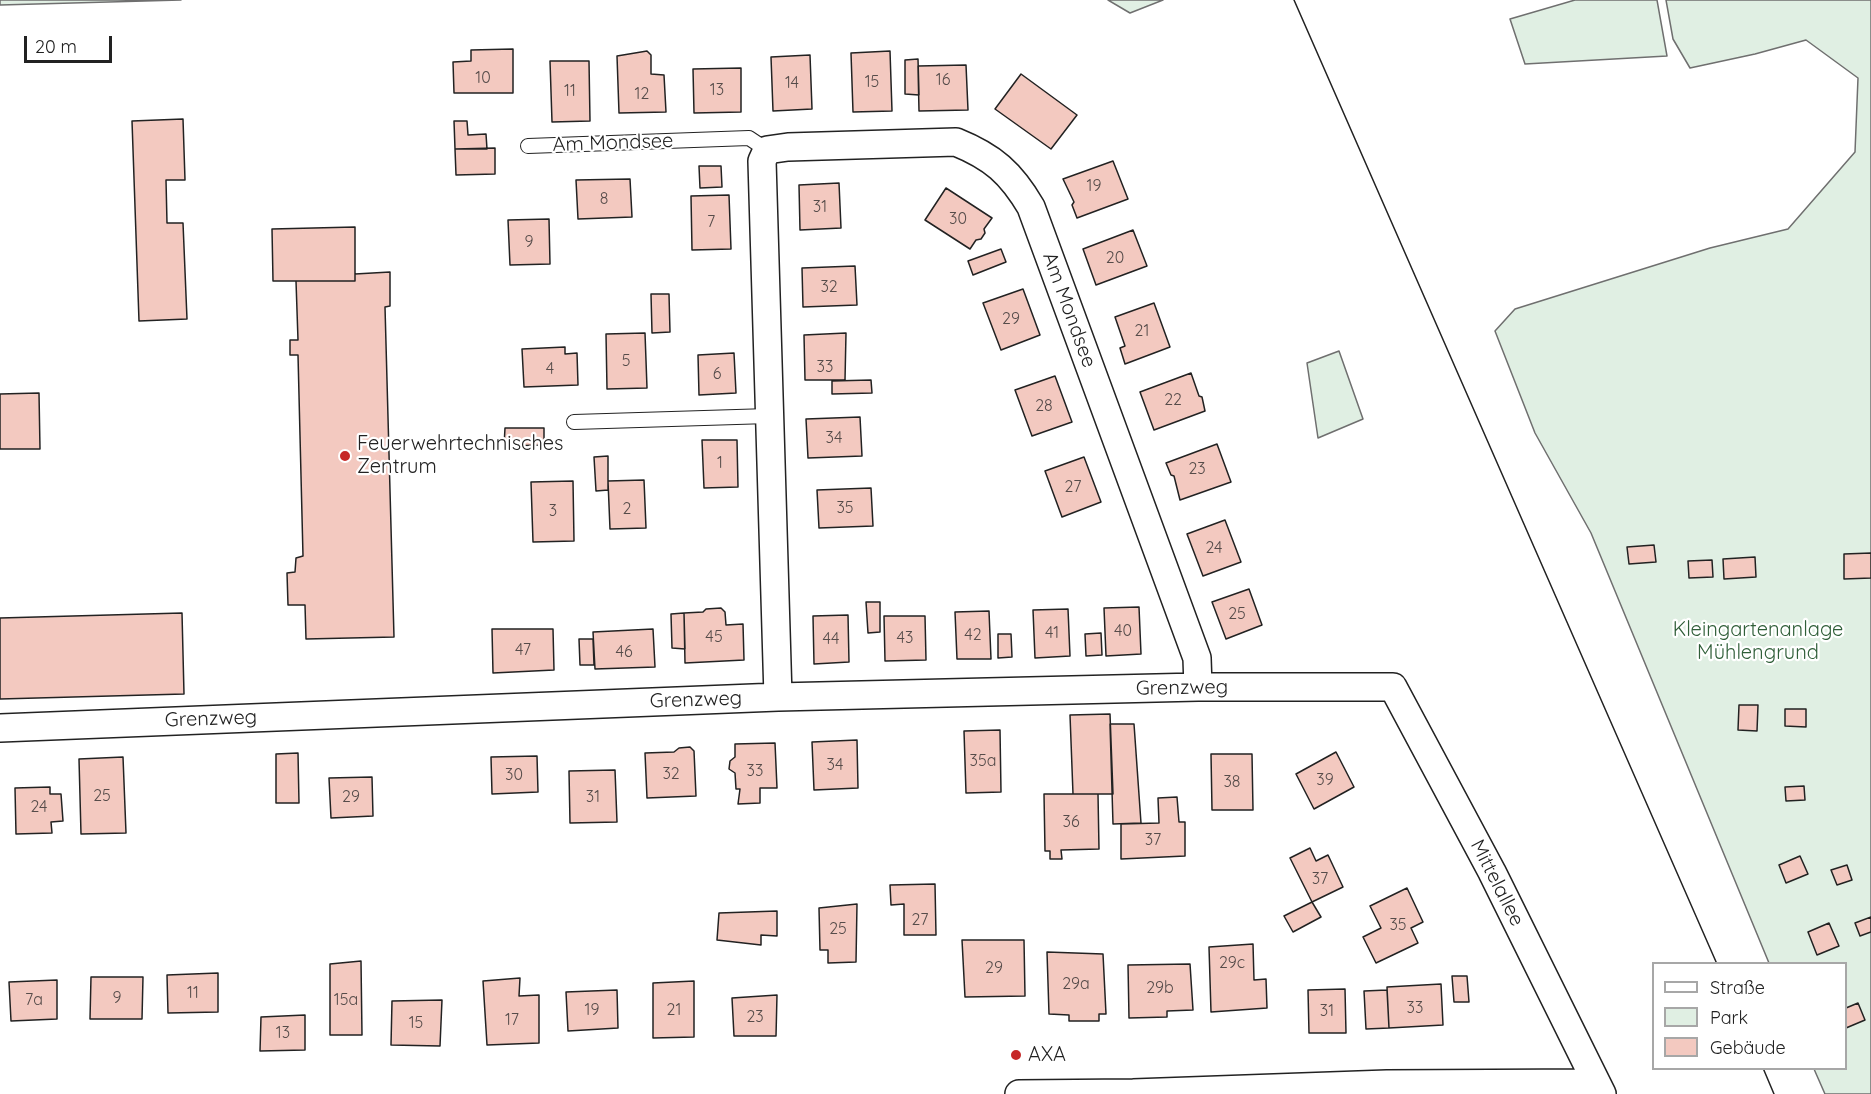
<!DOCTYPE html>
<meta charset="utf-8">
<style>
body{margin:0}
#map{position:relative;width:1871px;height:1094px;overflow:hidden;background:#fff;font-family:Quicksand,sans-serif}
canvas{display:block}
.legend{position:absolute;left:1652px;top:962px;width:195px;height:108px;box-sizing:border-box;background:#fff;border:2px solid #a7a7a7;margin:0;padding:8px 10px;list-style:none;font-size:18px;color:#222}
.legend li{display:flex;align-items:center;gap:12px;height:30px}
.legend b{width:30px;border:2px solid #a7a7a7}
.scale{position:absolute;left:24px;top:36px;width:88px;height:27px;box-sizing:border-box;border:3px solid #222;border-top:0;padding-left:8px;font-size:18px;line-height:21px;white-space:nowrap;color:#222;-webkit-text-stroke:4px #fff;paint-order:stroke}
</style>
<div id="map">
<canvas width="1871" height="1094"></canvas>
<ul class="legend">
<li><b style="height:8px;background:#fff"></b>Straße</li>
<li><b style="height:16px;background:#e0efe3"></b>Park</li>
<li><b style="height:16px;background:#f3c9c0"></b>Gebäude</li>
</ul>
<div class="scale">20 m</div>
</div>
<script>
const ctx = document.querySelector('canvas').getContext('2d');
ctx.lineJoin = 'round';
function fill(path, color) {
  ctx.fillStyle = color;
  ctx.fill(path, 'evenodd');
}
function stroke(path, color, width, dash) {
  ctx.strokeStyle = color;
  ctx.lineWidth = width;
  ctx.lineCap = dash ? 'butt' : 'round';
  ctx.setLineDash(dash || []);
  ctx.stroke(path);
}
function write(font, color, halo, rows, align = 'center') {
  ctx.font = font + ' Quicksand,sans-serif';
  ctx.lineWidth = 4.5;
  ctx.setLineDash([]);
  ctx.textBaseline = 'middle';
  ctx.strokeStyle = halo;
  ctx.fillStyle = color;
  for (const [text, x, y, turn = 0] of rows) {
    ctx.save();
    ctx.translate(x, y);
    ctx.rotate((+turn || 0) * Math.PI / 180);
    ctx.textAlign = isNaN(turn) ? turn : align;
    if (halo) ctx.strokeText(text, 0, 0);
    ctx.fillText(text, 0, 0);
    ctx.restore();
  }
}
const green = new Path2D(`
 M 0,0 L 181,0 L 0,5 Z
 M 1108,0 L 1163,0 L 1130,13 Z
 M 1575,0 L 1657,0 L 1667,56 L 1525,64 L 1510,19 Z
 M 1666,0 L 1871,0 L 1871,1094 L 1825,1094 L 1814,1069 L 1846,1068 L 1846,964 L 1769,963 L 1591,533 L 1535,433 L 1495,331 L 1515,309 L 1710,248 L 1788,229 L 1855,152 L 1858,78 L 1806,40 L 1755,54 L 1690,68 L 1673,39 Z
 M 1339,351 L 1363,419 L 1318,438 L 1307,363 Z`);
const building = new Path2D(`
 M 513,49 L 513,93 L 454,93 L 453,62 L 471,61 L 471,50 Z
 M 647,51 L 651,55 L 651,74 L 664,75 L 666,112 L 619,113 L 617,56 Z
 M 890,51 L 892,111 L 853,112 L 851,53 Z
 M 810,55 L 812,109 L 773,111 L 771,57 Z
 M 918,59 L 919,95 L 905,94 L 905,60 Z
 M 550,61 L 589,61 L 590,121 L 552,122 Z
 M 966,65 L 968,110 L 919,111 L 918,66 Z
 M 741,68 L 741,112 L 694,113 L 693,69 Z
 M 1021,74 L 1077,115 L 1051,149 L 995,109 Z
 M 183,119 L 185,180 L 166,180 L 167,223 L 183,223 L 187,319 L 139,321 L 132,121 Z
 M 454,121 L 467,121 L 468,135 L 486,134 L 487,149 L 455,149 Z
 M 495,148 L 495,174 L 456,175 L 455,149 Z
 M 1113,161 L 1128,199 L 1077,218 L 1072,205 L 1074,202 L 1063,179 Z
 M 699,166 L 721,166 L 722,187 L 700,188 Z
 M 630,179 L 632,217 L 578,219 L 576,180 Z
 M 839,183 L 841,228 L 800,230 L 799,185 Z
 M 946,188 L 992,218 L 984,229 L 985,233 L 981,239 L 976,240 L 970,249 L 925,220 Z
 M 729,195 L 731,249 L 692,250 L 691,196 Z
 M 549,219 L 550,264 L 510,265 L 508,220 Z
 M 355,227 L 355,281 L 273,281 L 272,229 Z
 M 1133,230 L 1147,266 L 1096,285 L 1083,249 Z
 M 1001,249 L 1006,262 L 973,275 L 968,261 Z
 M 855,266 L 857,305 L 803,307 L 802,268 Z
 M 390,272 L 390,306 L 385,307 L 394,637 L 306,639 L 305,605 L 288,605 L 287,573 L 295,572 L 296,558 L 303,556 L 298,355 L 290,355 L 290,340 L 298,340 L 296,281 L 355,281 L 355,274 Z
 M 1023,289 L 1040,335 L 1001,350 L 983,303 Z
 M 651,294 L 669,294 L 670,332 L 652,333 Z
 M 1154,303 L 1170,347 L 1125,364 L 1120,348 L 1125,346 L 1115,317 Z
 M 645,333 L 647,388 L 607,389 L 606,334 Z
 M 846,333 L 845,380 L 805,380 L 804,335 Z
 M 565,347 L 565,354 L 577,353 L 578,385 L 524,387 L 522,349 Z
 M 734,353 L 736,393 L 699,395 L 698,355 Z
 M 1191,373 L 1199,396 L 1202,397 L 1205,411 L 1154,430 L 1140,392 Z
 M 1055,376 L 1072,422 L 1032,436 L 1015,390 Z
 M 871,380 L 872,393 L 832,394 L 832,381 Z
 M 39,393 L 40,449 L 0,449 L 0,394 Z
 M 860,417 L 862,456 L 808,458 L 806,419 Z
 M 505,428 L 544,428 L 544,445 L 504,446 Z
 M 702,440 L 737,440 L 738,487 L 704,488 Z
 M 1217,444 L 1231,482 L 1180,500 L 1174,476 L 1171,475 L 1166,463 Z
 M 608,456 L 608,490 L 596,491 L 594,457 Z
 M 1084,457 L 1101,502 L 1062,517 L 1045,471 Z
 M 644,480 L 646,528 L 610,529 L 608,481 Z
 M 573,481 L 574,541 L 533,542 L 531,482 Z
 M 871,488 L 873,526 L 819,528 L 817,490 Z
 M 1225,520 L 1241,562 L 1203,576 L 1187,534 Z
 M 1654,545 L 1656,562 L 1629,564 L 1627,547 Z
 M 1871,553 L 1871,578 L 1844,579 L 1844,554 Z
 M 1755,557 L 1756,577 L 1724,579 L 1723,559 Z
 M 1712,560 L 1713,577 L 1689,578 L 1688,561 Z
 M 1249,589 L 1262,625 L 1226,639 L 1212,602 Z
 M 866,602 L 880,602 L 880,632 L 868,633 Z
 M 1139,607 L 1141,654 L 1106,656 L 1104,608 Z
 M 721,608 L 725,612 L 726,625 L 743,624 L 744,660 L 685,663 L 684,613 L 703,612 L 706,609 Z
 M 1068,609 L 1070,656 L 1035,658 L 1033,610 Z
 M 989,611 L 991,659 L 957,659 L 955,612 Z
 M 182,613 L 184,694 L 0,699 L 0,618 Z
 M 684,613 L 685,649 L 672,648 L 671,614 Z
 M 848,615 L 849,662 L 814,664 L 813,616 Z
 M 884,616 L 925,616 L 926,660 L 885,661 Z
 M 492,629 L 553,629 L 554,670 L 493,673 Z
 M 653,629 L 655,667 L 595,669 L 593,632 Z
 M 1101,633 L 1102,655 L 1086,656 L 1085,634 Z
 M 998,634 L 1011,634 L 1012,657 L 998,658 Z
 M 579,639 L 593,639 L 594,665 L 580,665 Z
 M 1739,705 L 1758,705 L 1757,731 L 1738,730 Z
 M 1785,709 L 1806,709 L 1806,727 L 1785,726 Z
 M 1110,714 L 1113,794 L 1073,794 L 1070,715 Z
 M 1110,724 L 1134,724 L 1141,823 L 1113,824 Z
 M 1000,730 L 1001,792 L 966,793 L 964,731 Z
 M 857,740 L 858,788 L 814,790 L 812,742 Z
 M 775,743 L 777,788 L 760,788 L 760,803 L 738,804 L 740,789 L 736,789 L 735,773 L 729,769 L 730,761 L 735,757 L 735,744 Z
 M 690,747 L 694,751 L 696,796 L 647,798 L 645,753 L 674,752 L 679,748 Z
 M 1336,752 L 1354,787 L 1314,809 L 1296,774 Z
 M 298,753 L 299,803 L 276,803 L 276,754 Z
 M 1211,754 L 1252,754 L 1253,810 L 1212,810 Z
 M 537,756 L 538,792 L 492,794 L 491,757 Z
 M 123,757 L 126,833 L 81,834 L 79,759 Z
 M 615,770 L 617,822 L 570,823 L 569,771 Z
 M 372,777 L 373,816 L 331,818 L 329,778 Z
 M 1804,786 L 1805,800 L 1786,801 L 1785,787 Z
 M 50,787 L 50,794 L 61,794 L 63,821 L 51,822 L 52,833 L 16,834 L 15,788 Z
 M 1044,794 L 1098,794 L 1099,849 L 1061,850 L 1062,859 L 1050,859 L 1050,851 L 1045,851 Z
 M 1177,797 L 1179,822 L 1185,822 L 1185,856 L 1121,859 L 1121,824 L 1159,823 L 1158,798 Z
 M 1310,848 L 1316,861 L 1328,855 L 1343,887 L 1312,902 L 1290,858 Z
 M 1800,856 L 1808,874 L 1786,883 L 1779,865 Z
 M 1847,865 L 1852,880 L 1837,885 L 1831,870 Z
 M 935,884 L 936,935 L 904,935 L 904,904 L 891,905 L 890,885 Z
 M 1407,888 L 1423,922 L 1411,928 L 1418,943 L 1376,963 L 1363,937 L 1381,928 L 1370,906 Z
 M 1312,902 L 1321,917 L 1293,932 L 1284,916 Z
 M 857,904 L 856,962 L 828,963 L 828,950 L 820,950 L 819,908 Z
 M 777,911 L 777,936 L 761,935 L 761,945 L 717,940 L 719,913 Z
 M 1871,917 L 1871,932 L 1860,936 L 1855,923 Z
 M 1829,923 L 1839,946 L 1817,955 L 1808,932 Z
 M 962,940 L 1024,940 L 1025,996 L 965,997 Z
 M 1253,944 L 1254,980 L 1266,979 L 1267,1008 L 1211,1012 L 1209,947 Z
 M 1047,952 L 1103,954 L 1106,1014 L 1099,1014 L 1099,1021 L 1069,1021 L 1069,1015 L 1049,1014 Z
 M 361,961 L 362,1035 L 330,1035 L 330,964 Z
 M 1190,964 L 1193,1010 L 1167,1011 L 1167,1017 L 1129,1018 L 1128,965 Z
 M 218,973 L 218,1012 L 168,1013 L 167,975 Z
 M 1452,976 L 1467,976 L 1469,1002 L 1454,1002 Z
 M 91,977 L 143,977 L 142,1019 L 90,1019 Z
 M 520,978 L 519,996 L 539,995 L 539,1043 L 487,1045 L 483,981 Z
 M 57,980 L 57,1019 L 11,1021 L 9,982 Z
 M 694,981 L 694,1037 L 653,1038 L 653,983 Z
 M 1441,984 L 1443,1025 L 1389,1028 L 1387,987 Z
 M 1345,989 L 1346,1033 L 1309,1033 L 1308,990 Z
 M 617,990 L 618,1028 L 568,1031 L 566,992 Z
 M 1387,990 L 1389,1028 L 1366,1029 L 1364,991 Z
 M 777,995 L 776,1036 L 734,1036 L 732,998 Z
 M 442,1000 L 440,1046 L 391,1045 L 392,1001 Z
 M 1858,1003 L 1865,1020 L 1846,1028 L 1846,1008 Z
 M 305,1015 L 305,1050 L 260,1051 L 261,1017 Z`);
const lane = new Path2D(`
 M 528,146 L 749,138 L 767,150
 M 574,422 L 769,416`);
const street = new Path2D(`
 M 778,697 L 762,161 L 767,150 L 788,147 L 956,142 C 993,157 1011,173 1031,207 L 1197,658 L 1198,687
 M 0,728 L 778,697 L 1198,687 L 1393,687 L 1492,872 L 1602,1094
 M 1019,1094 L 1133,1093 L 1387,1084 L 1596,1083`);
const tram = new Path2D(`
 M 1294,0 L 1717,964
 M 1763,1068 L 1774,1094`);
const markers = [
 [345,456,6,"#c62828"],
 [1016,1055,6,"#c62828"]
];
const numberNames = [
 ["10",483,78],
 ["16",943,80],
 ["15",872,82],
 ["14",792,83],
 ["13",717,90],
 ["11",570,91],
 ["12",642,94],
 ["19",1094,186],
 ["8",604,199],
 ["31",820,207],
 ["30",958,219],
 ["7",711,222],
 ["9",529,242],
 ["20",1115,258],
 ["32",829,287],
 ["29",1011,319],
 ["21",1142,331],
 ["5",626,361],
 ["33",825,367],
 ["4",550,369],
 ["6",717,374],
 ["22",1173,400],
 ["28",1044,406],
 ["34",834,438],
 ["1",720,463],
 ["23",1197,469],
 ["27",1073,487],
 ["35",845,508],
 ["2",627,509],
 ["3",553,511],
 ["24",1214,548],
 ["25",1237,614],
 ["40",1123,631],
 ["41",1052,633],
 ["42",973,635],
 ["45",714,637],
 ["43",905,638],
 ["44",831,639],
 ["47",523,650],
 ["46",624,652],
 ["35a",983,761],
 ["34",835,765],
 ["33",755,771],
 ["32",671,774],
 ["30",514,775],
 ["39",1325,780],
 ["38",1232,782],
 ["25",102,796],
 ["29",351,797],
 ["31",593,797],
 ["24",39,807],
 ["36",1071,822],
 ["37",1153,840],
 ["37",1320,879],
 ["27",920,920],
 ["35",1398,925],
 ["25",838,929],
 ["29c",1232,963],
 ["29",994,968],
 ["29a",1076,984],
 ["29b",1160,988],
 ["11",193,993],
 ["9",117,998],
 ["7a",34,1000],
 ["15a",346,1000],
 ["33",1415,1008],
 ["19",592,1010],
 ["21",674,1010],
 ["31",1327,1011],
 ["23",755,1017],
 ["17",512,1020],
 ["15",416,1023],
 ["13",283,1033]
];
const streetNames = [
 ["Am Mondsee",613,143,-2],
 ["Am Mondsee",1069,310,70],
 ["Grenzweg",1182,688,-1],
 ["Grenzweg",696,700,-2],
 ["Grenzweg",211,719,-2],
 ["Mittelallee",1497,883,63]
];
const poiNames = [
 ["Feuerwehrtechnisches",357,444],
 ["Zentrum",357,467],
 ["AXA",1028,1055]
];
const parkNames = [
 ["Kleingartenanlage",1758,630],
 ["Mühlengrund",1758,653]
];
fill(green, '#e0efe3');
stroke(green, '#6f6f6f', 1.5);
fill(building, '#f3c9c0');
stroke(building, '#222', 1.5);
stroke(lane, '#222', 16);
stroke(street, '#222', 30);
stroke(lane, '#fff', 14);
stroke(street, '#fff', 27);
stroke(tram, '#222', 1.5);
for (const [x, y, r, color] of markers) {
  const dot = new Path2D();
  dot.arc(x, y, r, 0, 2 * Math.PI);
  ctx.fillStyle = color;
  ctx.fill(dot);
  stroke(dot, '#fff', 2);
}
write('16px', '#564c4a', null, numberNames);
write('20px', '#222', '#fff', streetNames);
write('20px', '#222', '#fff', poiNames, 'left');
write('20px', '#2f5e38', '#fff', parkNames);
</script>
